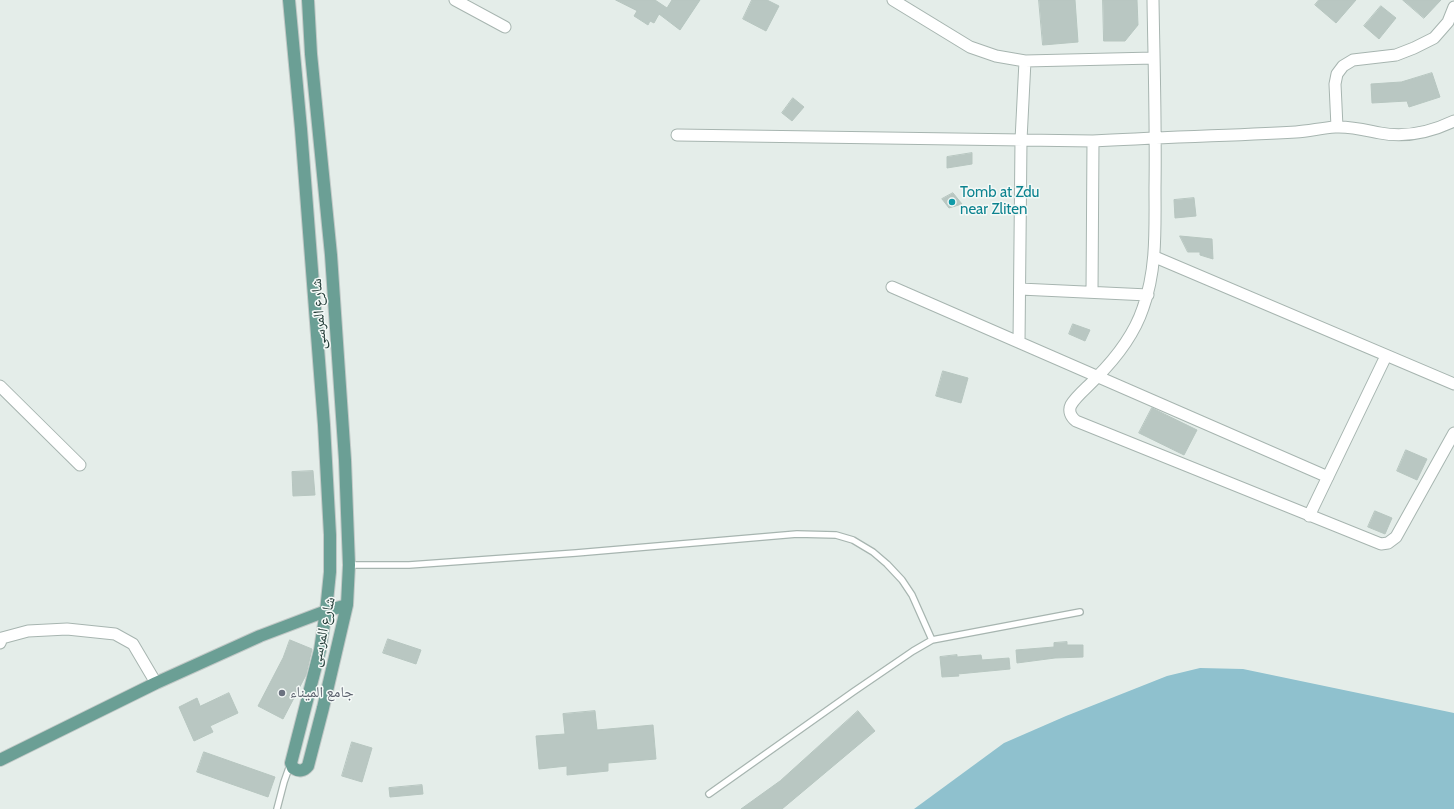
<!DOCTYPE html>
<meta charset="utf-8">
<style>
body{margin:0}
canvas{display:block;background:#e4ede9}
</style>
<canvas width="1454" height="809"></canvas>
<script>
const ctx = document.querySelector('canvas').getContext('2d');
ctx.lineJoin = 'round';
function fill(path, color) {
  ctx.fillStyle = color;
  ctx.fill(path, 'evenodd');
}
function stroke(path, color, width, dash) {
  ctx.strokeStyle = color;
  ctx.lineWidth = width;
  ctx.lineCap = dash ? 'butt' : 'round';
  ctx.setLineDash(dash || []);
  ctx.stroke(path);
}
function write(font, color, halo, rows, align = 'center') {
  ctx.font = font + ' Cabin,"Noto Naskh Arabic",sans-serif';
  ctx.lineWidth = 3;
  ctx.setLineDash([]);
  ctx.textBaseline = 'middle';
  ctx.strokeStyle = halo;
  ctx.fillStyle = color;
  for (const [text, x, y, turn = 0] of rows) {
    ctx.save();
    ctx.translate(x, y);
    ctx.rotate((+turn || 0) * Math.PI / 180);
    ctx.textAlign = isNaN(turn) ? turn : align;
    if (halo) ctx.strokeText(text, 0, 0);
    ctx.fillText(text, 0, 0);
    ctx.restore();
  }
}
const water = new Path2D(`
 M 1200,668 L 1243,669 L 1454,713 L 1454,809 L 914,809 L 1004,743 L 1066,716 L 1167,676 Z`);
const building = new Path2D(`
 M 616,0 L 655,0 L 667,8 L 672,0 L 700,0 L 680,30 L 659,14 L 654,23 L 650,21 L 648,25 L 634,16 L 637,11 Z
 M 752,0 L 767,0 L 779,6 L 766,31 L 743,19 Z
 M 1039,0 L 1075,0 L 1078,42 L 1043,45 Z
 M 1103,0 L 1137,0 L 1138,25 L 1125,41 L 1104,41 Z
 M 1319,0 L 1356,0 L 1336,23 L 1315,5 Z
 M 1403,0 L 1441,0 L 1424,18 Z
 M 1381,6 L 1396,18 L 1379,39 L 1364,26 Z
 M 1432,73 L 1440,97 L 1409,107 L 1407,101 L 1372,103 L 1371,84 L 1401,82 Z
 M 793,98 L 804,107 L 792,121 L 782,113 Z
 M 972,153 L 972,164 L 947,168 L 947,157 Z
 M 953,193 L 962,204 L 949,208 L 942,199 Z
 M 1194,198 L 1196,216 L 1175,218 L 1174,200 Z
 M 1180,236 L 1212,239 L 1213,259 L 1200,255 L 1200,252 L 1188,252 Z
 M 1073,324 L 1090,330 L 1085,341 L 1069,334 Z
 M 943,371 L 968,378 L 961,403 L 936,396 Z
 M 1152,408 L 1197,430 L 1184,455 L 1139,433 Z
 M 1406,450 L 1427,459 L 1417,480 L 1397,471 Z
 M 313,471 L 315,495 L 293,496 L 292,472 Z
 M 1375,511 L 1392,518 L 1385,534 L 1368,527 Z
 M 388,639 L 421,650 L 416,664 L 383,653 Z
 M 290,640 L 312,649 L 306,675 L 283,719 L 258,706 L 283,658 Z
 M 1067,642 L 1067,645 L 1083,645 L 1083,657 L 1055,658 L 1017,663 L 1016,650 L 1054,647 L 1054,643 Z
 M 957,655 L 957,657 L 981,655 L 982,660 L 1009,658 L 1010,669 L 958,674 L 959,676 L 942,677 L 940,657 Z
 M 229,693 L 238,713 L 210,726 L 213,732 L 194,741 L 179,707 L 197,698 L 200,706 Z
 M 595,711 L 597,730 L 653,725 L 656,759 L 608,763 L 608,771 L 567,775 L 567,766 L 539,769 L 536,736 L 565,734 L 563,714 Z
 M 858,711 L 875,731 L 782,809 L 741,809 L 780,781 Z
 M 352,742 L 372,748 L 362,782 L 342,776 Z
 M 204,752 L 275,777 L 268,797 L 197,772 Z
 M 422,785 L 423,794 L 390,797 L 389,788 Z`);
const lane = new Path2D(`
 M 349,565 L 409,565 L 576,553 L 797,534 L 836,535 L 853,540 L 873,552 L 887,564 L 902,580 L 912,595 L 932,640
 M 709,794 L 853,692 L 913,651 L 932,640 L 1080,612
 M 277,809 L 284,782 L 290,765`);
const street = new Path2D(`
 M 455,0 L 505,27
 M 893,0 L 970,47 L 996,56 L 1025,61 L 1154,58
 M 1153,0 C 1154,63 1156,125 1155,188 C 1155,229 1157,269 1143,308 C 1134,335 1116,358 1096,378 C 1089,386 1076,396 1071,405 C 1068,411 1071,417 1076,421 L 1381,544 L 1388,543 L 1396,537 L 1454,433
 M 1337,127 L 1335,84 L 1337,74 L 1343,66 L 1353,60 L 1396,55 L 1414,48 L 1434,38 L 1448,22 L 1454,7
 M 677,135 L 1093,141 C 1160,137 1228,136 1296,132 C 1309,131 1322,128 1335,127 C 1351,126 1365,130 1380,133 C 1406,138 1431,132 1454,121
 M 1155,257 L 1454,384
 M 892,287 L 1328,477
 M 1020,289 L 1148,295
 M 1092,292 L 1093,141
 M 1019,342 L 1021,140 L 1025,61
 M 0,386 L 80,465
 M 1309,516 L 1386,356
 M 0,643 L 2,638 L 28,631 L 67,629 L 115,634 L 133,644 L 156,683`);
const primary = new Path2D(`
 M 289,0 L 301,129 L 324,425 L 330,535 L 330,572 L 326,611 L 320,650 L 291,763 L 293,768 C 299,772 304,771 308,766 L 323,708 L 347,605 L 349,565 L 345,460 L 331,255 L 311,54 L 308,0
 M 0,760 L 156,683 L 260,636 L 326,611 L 347,605`);
const markers = [
 [952,202,4,"#0f9aa8"],
 [282,693,4,"#6b7280"]
];
const cultureNames = [
 ["Tomb at Zdu",960,193],
 ["near Zliten",960,210]
];
const streetNames = [
 ["شارع المرسى",319,314,-94],
 ["شارع المرسى",323,632,-78]
];
const worshipNames = [
 ["جامع الميناء",290,693]
];
fill(water, '#8fc1ce');
fill(building, '#b9c7c2');
stroke(building, '#b7c6c0', 1);
stroke(lane, '#a7b5b0', 8);
stroke(street, '#a7b5b0', 13);
stroke(primary, '#c2c9c7', 14);
stroke(lane, '#fff', 5.5);
stroke(street, '#fff', 11);
stroke(primary, '#6b9f95', 12);
for (const [x, y, r, color] of markers) {
  const dot = new Path2D();
  dot.arc(x, y, r, 0, 2 * Math.PI);
  ctx.fillStyle = color;
  ctx.fill(dot);
  stroke(dot, '#f4f9f7', 1.5);
}
write('15px', '#0d838f', '#f4f9f7', cultureNames, 'left');
write('15px', '#243d38', '#f4f9f7', streetNames);
write('15px', '#5b616d', '#f4f9f7', worshipNames, 'left');
</script>
